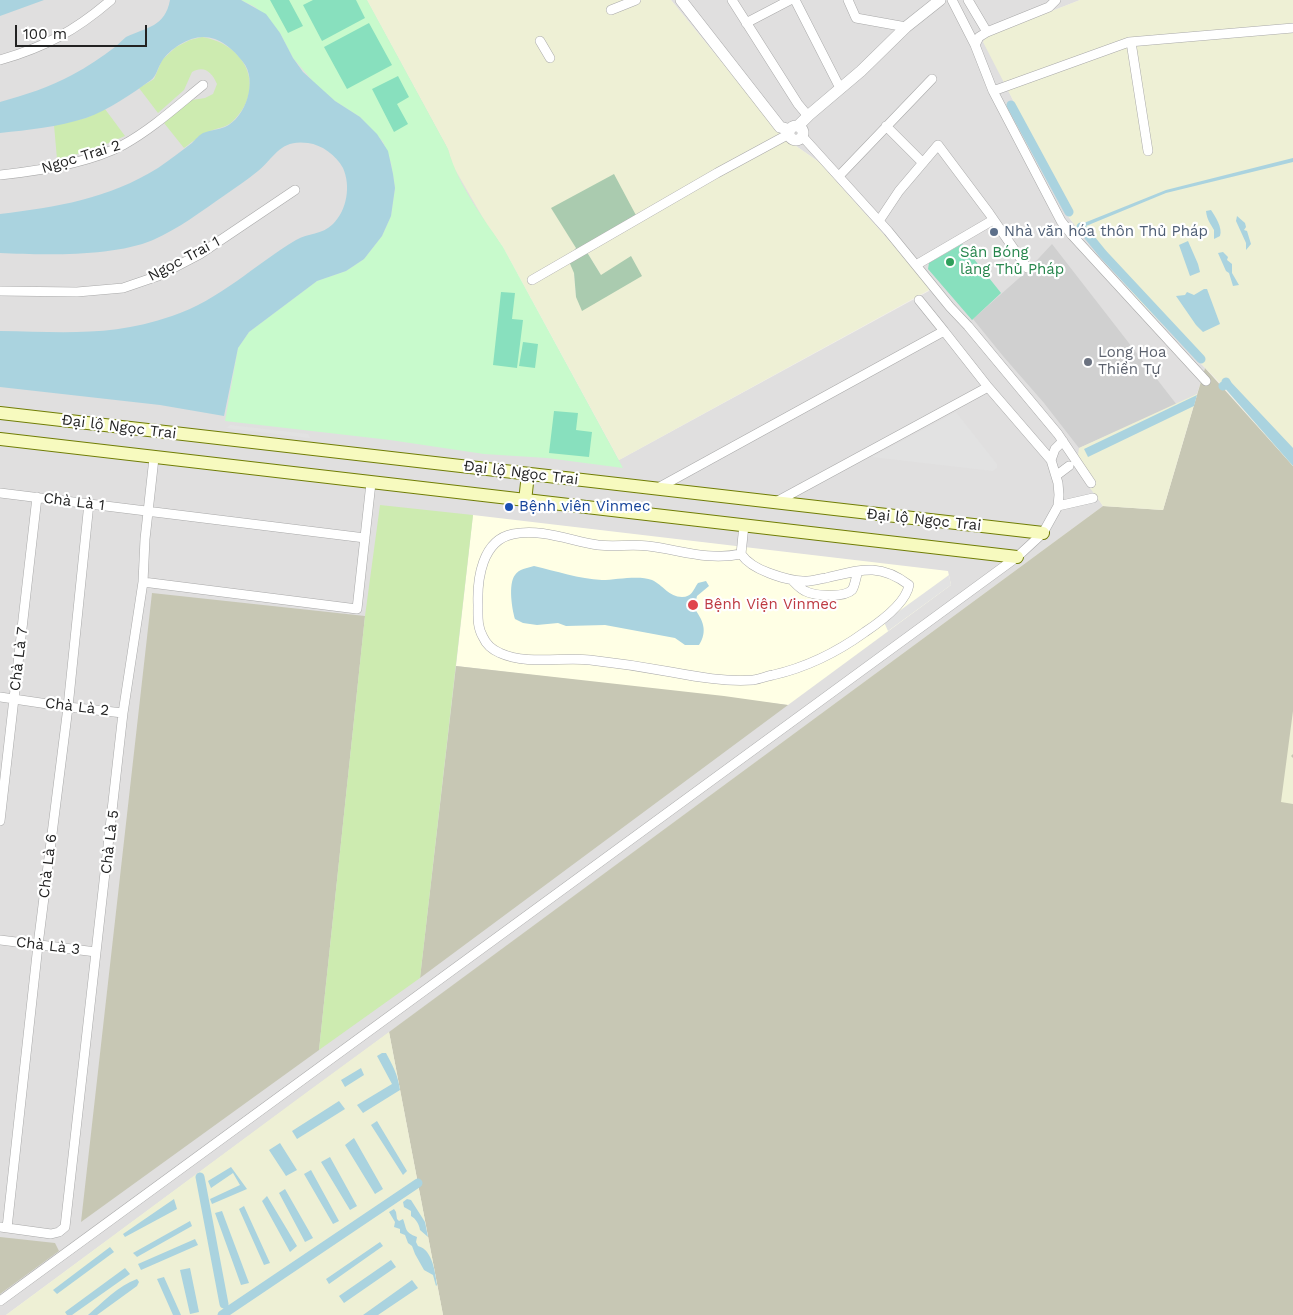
<!DOCTYPE html>
<meta charset="utf-8">
<style>
body{margin:0}
#map{position:relative;width:1293px;height:1315px;overflow:hidden;background:#f2efe9;font-family:"Work Sans",sans-serif}
canvas{display:block}
.scale{position:absolute;left:15px;top:25px;width:132px;height:22px;box-sizing:border-box;border:2px solid #222;border-top:0;padding-left:6px;font-size:15px;line-height:18px;white-space:nowrap;color:#222;-webkit-text-stroke:4px #fff;paint-order:stroke}
</style>
<div id="map">
<canvas width="1293" height="1315"></canvas>
<div class="scale">100 m</div>
</div>
<script>
const ctx = document.querySelector('canvas').getContext('2d');
ctx.lineJoin = 'round';
function fill(path, color) {
  ctx.fillStyle = color;
  ctx.fill(path, 'evenodd');
}
function stroke(path, color, width, dash) {
  ctx.strokeStyle = color;
  ctx.lineWidth = width;
  ctx.lineCap = dash ? 'butt' : 'round';
  ctx.setLineDash(dash || []);
  ctx.stroke(path);
}
function write(font, color, halo, rows, align = 'center') {
  ctx.font = font + ' "Work Sans",sans-serif';
  ctx.lineWidth = 4.5;
  ctx.setLineDash([]);
  ctx.textBaseline = 'middle';
  ctx.strokeStyle = halo;
  ctx.fillStyle = color;
  for (const [text, x, y, turn = 0] of rows) {
    ctx.save();
    ctx.translate(x, y);
    ctx.rotate((+turn || 0) * Math.PI / 180);
    ctx.textAlign = isNaN(turn) ? turn : align;
    if (halo) ctx.strokeText(text, 0, 0);
    ctx.fillText(text, 0, 0);
    ctx.restore();
  }
}
const residential = new Path2D(`
 M 0,0 L 367,0 L 619,460 L 929,291 L 930,287 L 819,162 L 783,137 L 671,0 L 1080,0 L 988,36 L 1004,82 L 1014,102 L 1007,106 L 1064,211 L 1081,233 L 1139,300 L 1205,368 L 1197,394 L 1177,405 L 1091,488 L 1103,506 L 6,1315 L 0,1315 Z`);
const education = new Path2D(`
 M 473,515 L 948,571 L 951,585 L 788,705 L 456,666 Z`);
const religious = new Path2D(`
 M 1052,244 L 1177,405 L 1079,448 L 1044,403 L 1003,356 L 973,319 L 1026,272 Z`);
const construction = new Path2D(`
 M 1205,368 L 1293,466 L 1293,1315 L 443,1315 L 389,1032 L 1103,506 L 1163,510 Z
 M 152,593 L 365,616 L 319,1050 L 81,1222 Z
 M 456,666 L 724,696 L 788,705 L 420,978 Z
 M 0,1237 L 55,1243 L 59,1251 L 0,1294 Z`);
const farmland = new Path2D(`
 M 367,0 L 671,0 L 783,137 L 819,162 L 928,284 L 929,290 L 619,460 L 503,247 L 487,225 L 453,166 L 448,149 ZM 576,248 L 585,249 L 601,275 L 576,297 L 574,273 Z
 M 1080,0 L 1293,0 L 1293,466 L 1223,386 L 1139,300 L 1081,233 L 1064,211 L 1007,106 L 1014,102 L 983,42 L 985,38 L 988,36 Z
 M 1197,394 L 1163,510 L 1103,506 L 1090,488 L 1095,484 L 1078,455 L 1079,448 Z
 M 1293,711 L 1293,754 L 1291,756 L 1293,758 L 1293,804 L 1281,802 Z
 M 389,1032 L 443,1315 L 6,1315 L 303,1095 Z`);
const grass = new Path2D(`
 M 202,37 C 246,44 267,88 233,121 C 227,127 221,127 213,130 C 203,133 192,142 184,148 L 164,123 L 192,100 L 205,98 L 213,94 L 217,84 C 212,72 204,65 192,72 L 184,90 L 158,113 L 139,88 L 154,79 L 162,60 L 176,47 L 190,40 Z
 M 105,109 L 125,136 L 90,151 L 57,159 L 54,125 L 86,118 Z
 M 380,505 L 473,515 L 420,978 L 319,1050 L 365,616 Z`);
const cemetery = new Path2D(`
 M 614,174 L 638,219 L 585,249 L 601,275 L 631,256 L 642,276 L 582,311 L 576,297 L 574,273 L 568,259 L 576,248 L 551,208 Z`);
const park = new Path2D(`
 M 241,0 L 367,0 L 448,149 C 458,185 482,216 503,247 L 623,468 L 547,458 L 484,454 L 390,440 L 225,421 L 238,348 L 249,332 L 317,281 L 346,271 L 364,259 L 382,236 L 391,216 L 395,188 L 391,163 L 383,142 L 360,117 L 335,101 L 316,85 L 293,58 L 280,33 L 274,26 L 255,7 Z`);
const pitch = new Path2D(`
 M 270,0 L 289,0 L 303,26 L 288,33 Z
 M 313,0 L 356,0 L 365,18 L 322,41 L 303,5 Z
 M 369,23 L 392,65 L 347,89 L 324,47 Z
 M 398,76 L 409,97 L 397,104 L 408,124 L 394,132 L 372,89 Z
 M 962,244 L 1001,293 L 972,320 L 928,269 L 929,263 Z
 M 501,292 L 515,293 L 512,319 L 523,320 L 517,368 L 493,365 Z
 M 523,342 L 538,344 L 535,368 L 519,366 Z
 M 554,411 L 578,413 L 576,430 L 592,432 L 589,457 L 549,453 Z`);
const parking = new Path2D(`
 M 956,412 L 997,464 L 997,468 L 993,471 L 872,457 Z
 M 230,425 L 308,434 L 310,438 L 226,428 Z
 M 949,575 L 951,585 L 888,631 L 884,622 Z`);
const water = new Path2D(`
 M 0,0 L 44,0 L 0,16 Z
 M 170,0 L 241,0 L 266,14 L 280,33 L 293,58 L 303,72 L 335,101 L 360,117 L 377,134 L 388,151 L 393,174 L 395,188 L 391,216 L 382,236 L 364,259 L 346,271 L 317,281 L 249,332 L 238,348 L 224,416 L 160,405 L 0,387 L 0,331 C 62,332 112,337 172,316 C 220,300 254,265 296,240 C 308,233 322,235 333,224 C 347,210 351,186 343,168 C 336,155 322,145 308,143 C 280,139 275,157 258,171 C 247,180 236,187 225,195 C 202,211 178,229 153,240 C 113,257 43,255 0,253 L 0,214 C 57,207 108,199 158,168 C 170,160 181,151 192,143 C 195,140 199,135 203,133 C 210,130 218,130 225,127 C 246,118 258,80 243,62 C 233,49 220,37 203,37 C 188,37 170,49 162,61 C 158,67 156,77 151,80 C 132,94 108,110 86,118 C 58,127 28,130 0,133 L 0,102 C 25,95 50,87 72,75 C 87,67 102,57 115,47 C 119,44 122,40 126,37 C 147,27 165,27 170,0 Z
 M 1293,158 L 1293,162 L 1166,193 L 1086,226 L 1084,223 L 1166,190 Z
 M 1211,210 C 1215,216 1223,228 1220,236 L 1214,239 L 1214,230 C 1210,223 1207,220 1206,211 Z
 M 1237,216 L 1245,223 L 1246,227 L 1244,230 L 1247,231 L 1251,244 L 1246,250 L 1246,243 L 1236,221 Z
 M 1188,241 L 1198,264 L 1200,272 L 1190,276 L 1179,245 Z
 M 1223,252 L 1228,257 L 1227,260 L 1232,264 L 1232,273 L 1239,285 L 1233,286 L 1229,273 L 1226,271 L 1218,253 Z
 M 1204,289 L 1207,289 L 1220,324 L 1203,332 L 1196,325 L 1176,296 L 1185,295 L 1187,292 L 1194,295 Z
 M 1229,380 L 1293,448 L 1293,466 L 1223,386 Z
 M 1197,395 L 1194,406 L 1088,457 L 1084,449 Z
 M 534,566 C 556,571 579,579 602,580 C 616,580 638,575 652,580 C 663,585 669,597 682,597 C 692,597 693,590 698,583 L 706,581 L 709,586 L 697,596 L 694,608 C 703,620 708,631 699,645 L 685,645 L 675,638 L 605,625 L 566,626 L 558,623 L 537,625 L 523,623 L 515,619 C 512,609 508,584 515,575 C 519,569 527,568 534,566 Z
 M 382,1053 L 386,1053 C 393,1066 398,1075 400,1090 L 363,1113 L 357,1105 L 392,1084 L 377,1056 Z
 M 361,1068 L 364,1075 L 345,1087 L 341,1080 Z
 M 339,1101 L 345,1109 L 297,1139 L 292,1131 Z
 M 377,1121 L 407,1171 L 403,1175 L 371,1125 Z
 M 354,1138 L 383,1189 L 375,1194 L 345,1145 Z
 M 280,1143 L 297,1170 L 286,1176 L 269,1150 Z
 M 330,1157 L 357,1206 L 350,1210 L 321,1162 Z
 M 231,1167 L 247,1189 L 212,1204 L 210,1199 L 240,1185 L 233,1173 L 211,1188 L 208,1181 Z
 M 311,1170 L 339,1221 L 333,1224 L 304,1174 Z
 M 285,1189 L 313,1238 L 305,1242 L 279,1193 Z
 M 267,1196 L 297,1246 L 290,1252 L 262,1201 Z
 M 174,1199 L 177,1209 L 125,1237 L 123,1234 Z
 M 407,1199 L 411,1200 L 425,1222 L 428,1237 L 420,1230 C 419,1224 416,1219 411,1216 L 411,1211 L 404,1207 L 403,1202 Z
 M 244,1206 L 270,1263 L 264,1265 L 239,1209 Z
 M 394,1209 L 396,1212 L 397,1219 L 399,1221 L 403,1219 C 407,1229 404,1232 417,1237 L 416,1242 L 418,1246 C 433,1250 435,1273 437,1285 L 436,1286 L 433,1275 L 424,1270 L 415,1254 L 412,1246 L 408,1243 L 405,1235 L 400,1233 L 400,1229 L 394,1227 L 395,1222 L 389,1212 Z
 M 222,1211 L 249,1283 L 241,1285 L 215,1213 Z
 M 190,1221 L 192,1226 L 137,1257 L 133,1253 Z
 M 195,1239 L 198,1245 L 141,1270 L 138,1264 Z
 M 380,1242 L 383,1246 L 329,1284 L 326,1279 Z
 M 110,1247 L 114,1252 L 57,1294 L 53,1290 Z
 M 391,1260 L 396,1267 L 344,1303 L 339,1296 Z
 M 125,1268 L 130,1274 L 72,1315 L 67,1315 L 65,1312 Z
 M 190,1268 L 199,1312 L 190,1314 L 180,1270 Z
 M 164,1277 L 181,1315 L 173,1315 L 157,1279 Z
 M 137,1279 L 139,1282 L 137,1286 L 97,1315 L 88,1315 C 103,1302 118,1286 137,1279 Z
 M 412,1280 L 418,1288 L 378,1315 L 363,1315 Z`);
const canal = new Path2D(`
 M 1011,105 L 1069,212
 M 1081,227 L 1103,254 L 1201,359
 M 1223,386 L 1227,384 L 1226,382
 M 200,1177 L 224,1304
 M 222,1315 L 418,1183`);
const minor = new Path2D(`
 M 732,0 L 798,104 L 808,116
 M 795,0 L 840,88
 M 848,0 L 856,18 L 906,27
 M 952,0 L 975,45 L 993,91 L 1061,221 L 1071,234 L 1206,381
 M 968,0 L 987,32
 M 611,10 L 636,0
 M 746,23 L 790,0
 M 540,41 L 550,58
 M 1131,42 L 1148,151
 M 975,45 L 979,37 L 987,32 L 1049,7 L 1056,0
 M 0,60 C 45,47 75,31 111,0
 M 993,91 L 1129,42 L 1293,28
 M 886,126 L 923,163
 M 802,136 L 888,231 L 950,307 L 968,326 L 1058,434 L 1091,483
 M 0,175 C 38,171 89,163 123,145 C 152,129 177,106 203,85
 M 839,176 L 932,79
 M 879,221 L 899,191 L 938,145 L 989,213 L 1027,268
 M 916,265 L 993,220
 M 532,280 L 717,173 L 789,134
 M 0,291 L 77,292 L 123,288 L 158,276 L 200,254 L 295,190
 M 919,300 L 944,331
 M 988,387 L 1051,460
 M 1057,475 L 1069,466
 M 658,488 L 944,331 L 988,387 L 776,502
 M 0,493 L 365,538
 M 1058,506 L 1093,498
 M 741,554 C 707,561 681,550 648,546 C 631,544 615,547 598,545 C 571,541 542,528 513,534 C 482,540 477,579 478,605 C 478,616 477,627 483,637 C 486,644 493,650 500,653 C 526,665 562,657 590,660 C 617,663 644,667 671,672 C 698,677 726,682 753,680 C 760,679 767,676 773,675 C 808,667 836,653 865,632 C 880,622 906,603 909,585 C 879,562 860,570 826,578 C 818,579 810,582 803,581 C 791,581 780,577 769,573 C 758,569 748,564 741,554 L 744,525
 M 792,580 C 796,584 799,588 805,591 C 814,596 844,598 852,590 C 855,586 856,576 858,571
 M 143,582 L 357,609 L 371,483
 M 0,697 L 68,707 L 123,713
 M 0,821 L 37,497
 M 0,940 L 96,952
 M 0,1227 L 51,1234 L 59,1232 L 65,1227 L 123,713 L 143,582 L 145,539 L 154,458
 M 7,1228 L 38,945 L 68,707 L 89,503
 M 0,1301 L 1017,557 L 1043,533 L 1058,506 L 1059,495 L 1058,483 L 1051,460 L 1055,449 L 1063,441`);
const tertiary = new Path2D(`
 M 681,0 L 780,127 L 790,130
 M 798,126 L 809,115 L 861,71 L 906,27 L 940,0
 M789 133a7 7 0 1 1 14 0a7 7 0 1 1-14 0Z`);
const secondary = new Path2D(`
 M 0,413 L 1043,533
 M 0,439 L 1017,557
 M 525,501 L 528,474`);
const markers = [
 [994,232,5,"#5c6f8a"],
 [950,262,5,"#2e9e5b"],
 [1088,362,5,"#6b7280"],
 [509,507,5,"#1a4fb4"],
 [693,605,6,"#e0444e"]
];
const streetNames = [
 ["Ngọc Trai 2",81,157,-17],
 ["Ngọc Trai 1",184,259,-28],
 ["Đại lộ Ngọc Trai",119,427,7],
 ["Đại lộ Ngọc Trai",521,473,7],
 ["Chà Là 1",74,502,7],
 ["Đại lộ Ngọc Trai",924,520,6],
 ["Chà Là 7",19,659,-83],
 ["Chà Là 2",77,707,7],
 ["Chà Là 5",110,842,-83],
 ["Chà Là 6",48,866,-83],
 ["Chà Là 3",48,946,7]
];
const serviceNames = [
 ["Nhà văn hóa thôn Thủ Pháp",1004,232]
];
const leisureNames = [
 ["Sân Bóng",960,253],
 ["làng Thủ Pháp",960,270]
];
const worshipNames = [
 ["Long Hoa",1098,353],
 ["Thiền Tự",1098,370]
];
const transitNames = [
 ["Bệnh viên Vinmec",519,507]
];
const healthNames = [
 ["Bệnh Viện Vinmec",704,605]
];
fill(residential, '#e0dfdf');
fill(education, '#ffffe5');
fill(religious, '#d0d0d0');
fill(construction, '#c7c7b4');
fill(farmland, '#eef0d5');
fill(grass, '#cdebb0');
fill(cemetery, '#aacbaf');
fill(park, '#c8facc');
fill(pitch, '#88e0be');
fill(parking, '#e2e2e2');
fill(water, '#aad3df');
stroke(canal, '#aad3df', 9);
stroke(minor, '#a9a9a9', 10);
stroke(tertiary, '#a9a9a9', 12);
stroke(secondary, '#707d05', 14);
stroke(minor, '#fff', 9);
stroke(tertiary, '#fff', 11);
stroke(secondary, '#f7fabf', 12);
for (const [x, y, r, color] of markers) {
  const dot = new Path2D();
  dot.arc(x, y, r, 0, 2 * Math.PI);
  ctx.fillStyle = color;
  ctx.fill(dot);
  stroke(dot, '#fff', 2);
}
write('15px', '#222', '#fff', streetNames);
write('15px', '#4e5e75', '#fff', serviceNames, 'left');
write('15px', '#27864d', '#fff', leisureNames, 'left');
write('15px', '#5b616d', '#fff', worshipNames, 'left');
write('15px', '#164399', '#fff', transitNames, 'left');
write('15px', '#be3a42', '#fff', healthNames, 'left');
</script>
